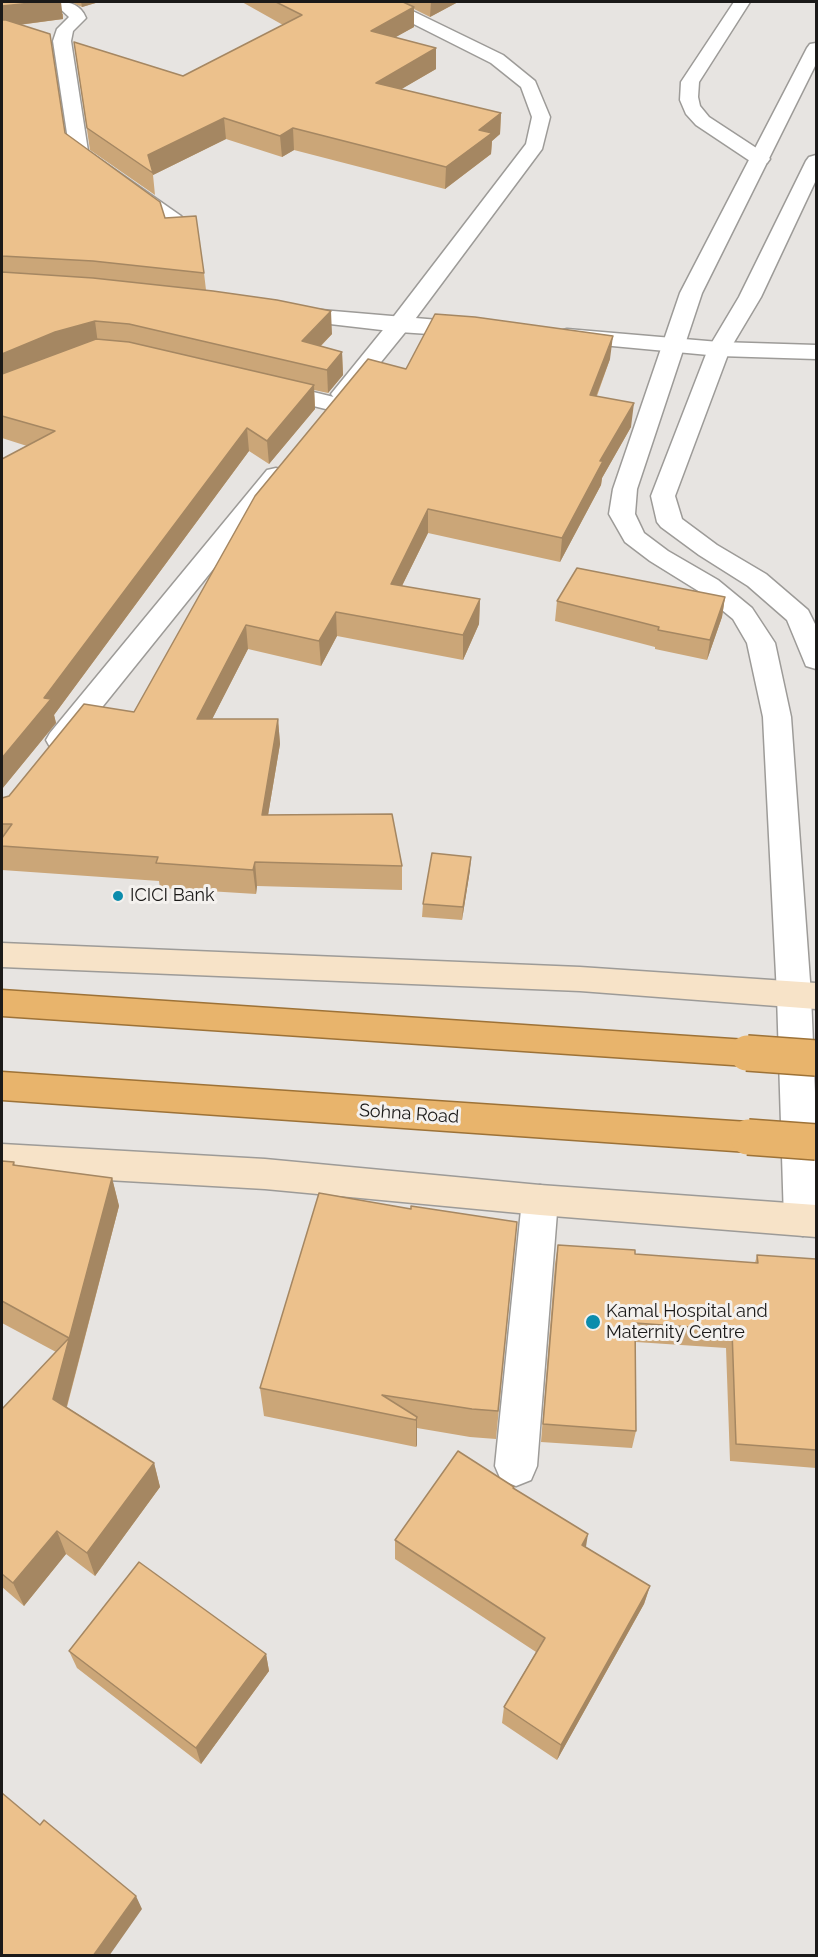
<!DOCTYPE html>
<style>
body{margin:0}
#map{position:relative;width:818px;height:1957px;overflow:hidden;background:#e7e4e1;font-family:Raleway,sans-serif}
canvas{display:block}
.frame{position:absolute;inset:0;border:3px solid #1b1a19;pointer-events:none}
</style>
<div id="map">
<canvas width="818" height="1957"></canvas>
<div class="frame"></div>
</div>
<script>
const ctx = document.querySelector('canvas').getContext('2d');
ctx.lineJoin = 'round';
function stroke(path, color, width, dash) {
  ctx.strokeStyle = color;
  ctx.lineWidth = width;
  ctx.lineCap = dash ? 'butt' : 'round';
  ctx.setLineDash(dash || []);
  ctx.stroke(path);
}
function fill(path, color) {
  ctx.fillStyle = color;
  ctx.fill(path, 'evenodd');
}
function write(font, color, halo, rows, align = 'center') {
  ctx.font = font + ' Raleway,sans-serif';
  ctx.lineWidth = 6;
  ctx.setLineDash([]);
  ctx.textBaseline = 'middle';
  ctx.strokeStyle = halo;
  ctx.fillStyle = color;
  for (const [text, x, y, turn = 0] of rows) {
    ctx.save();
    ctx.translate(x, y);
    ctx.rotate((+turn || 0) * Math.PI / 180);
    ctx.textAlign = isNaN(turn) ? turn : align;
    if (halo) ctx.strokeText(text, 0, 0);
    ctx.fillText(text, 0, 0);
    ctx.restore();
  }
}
const minor = new Path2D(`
 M 53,2 C 67,1 80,3 86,18 L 73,31 L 71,41 L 88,151 L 181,216 L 184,220 L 181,224 L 167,224 L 70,153 L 53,41 L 57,29 L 69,17 Z
 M 734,2 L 750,2 L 699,82 L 698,97 L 700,106 L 709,117 L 767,155 L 770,159 L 767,163 L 753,163 L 696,125 L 686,114 L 680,100 L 681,82 Z
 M 286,307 L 474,323 L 482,325 L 485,330 L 482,335 L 474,337 L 399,332 L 278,318 L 275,313 L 278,308 Z
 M 567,329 L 719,342 L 816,345 L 816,359 L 719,356 L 559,341 L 556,336 L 559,331 Z
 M 272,382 L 342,399 L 346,404 L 342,409 L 334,411 L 264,394 L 261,389 L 264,384 Z
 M 540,1185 L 553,1189 L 558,1200 L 537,1466 L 531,1480 L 516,1486 L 501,1480 L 495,1466 L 522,1200 L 527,1189 Z`);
const tertiary = new Path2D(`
 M 374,2 L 394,2 L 503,55 L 535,81 L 550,117 L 542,149 L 407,330 L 351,399 L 343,401 L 335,399 L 331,394 L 391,320 L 526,144 L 532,117 L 521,87 L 491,63 L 376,5 Z
 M 816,43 L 816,64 L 702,293 L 637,489 L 635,514 L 644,533 L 668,551 L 718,580 L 752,608 L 775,643 L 791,717 L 811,995 L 816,1116 L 816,1230 L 803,1236 L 790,1231 L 784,1220 L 777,995 L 763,717 L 747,643 L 733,619 L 700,592 L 650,561 L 625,542 L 609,514 L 613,489 L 680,293 L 807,48 L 810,44 Z
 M 816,155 L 816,180 L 761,297 L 730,349 L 675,496 L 682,519 L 717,545 L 766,574 L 808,610 L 816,626 L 816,669 L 806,666 L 787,620 L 748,586 L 699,555 L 661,527 L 657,522 L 651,496 L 708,349 L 739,297 L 806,161 L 809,157 Z
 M 276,468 L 285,470 L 288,475 L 285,480 L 70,747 L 60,750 L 50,747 L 46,740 L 50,733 L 267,470 Z`);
const secondary = new Path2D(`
 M 2,943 L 580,967 L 816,983 L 816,1009 L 580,991 L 2,967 Z
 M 2,1144 L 265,1159 L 540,1185 L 816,1205 L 816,1237 L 540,1215 L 265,1189 L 2,1174 Z`);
const trunk = new Path2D(`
 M 2,990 L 747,1040 L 759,1044 L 764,1053 L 759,1062 L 747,1066 L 2,1016 Z
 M 2,1072 L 748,1122 L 761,1127 L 766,1137 L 761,1147 L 748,1152 L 2,1100 Z`);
const trunkBridge = new Path2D(`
 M 747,1053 L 816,1058
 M 748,1137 L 816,1142`);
const wall = new Path2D(`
 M 2,2 L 63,14 L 63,19 L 19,25 L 65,133 L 165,218 L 204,273 L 206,290 L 332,334 L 321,346 L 342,352 L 343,375 L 328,393 L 314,390 L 315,409 L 269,464 L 249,451 L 54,715 L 56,723 L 2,789 L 27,446 L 2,438 Z
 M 71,2 L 99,2 L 82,7 Z
 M 242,2 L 458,2 L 430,17 L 414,9 L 414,27 L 395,37 L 436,69 L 401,89 L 501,113 L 500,134 L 492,141 L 491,154 L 445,189 L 294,150 L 282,157 L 226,139 L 153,175 L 155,195 L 90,150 L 74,42 L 183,76 L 283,25 Z
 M 610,359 L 597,396 L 631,427 L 602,478 L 601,485 L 560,562 L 428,533 L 402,586 L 480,599 L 479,624 L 463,660 L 337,636 L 321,666 L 248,649 L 212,719 L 278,719 L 280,744 L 268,815 L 402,866 L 402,890 L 257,886 L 256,894 L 160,888 L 159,881 L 2,870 L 2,798 L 9,796 L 134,712 L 406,369 Z
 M 725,597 L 722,617 L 707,660 L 655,649 L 655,647 L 555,621 L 557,601 Z
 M 470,870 L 462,920 L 422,917 L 423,904 Z
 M 2,1161 L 14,1162 L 15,1165 L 112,1178 L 119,1206 L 67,1407 L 154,1463 L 160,1487 L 95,1576 L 66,1554 L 24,1606 L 2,1587 L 2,1409 L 56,1352 L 2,1323 Z
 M 411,1209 L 517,1222 L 496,1439 L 470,1437 L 417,1428 L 417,1445 L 416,1447 L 264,1416 L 260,1388 Z
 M 558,1245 L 635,1254 L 755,1263 L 757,1255 L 816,1259 L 816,1468 L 730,1461 L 726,1348 L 636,1342 L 636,1431 L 632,1448 L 541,1442 L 555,1264 Z
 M 514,1487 L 514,1489 L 586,1547 L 650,1586 L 644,1604 L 557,1760 L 502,1723 L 504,1707 L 536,1652 L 395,1559 L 395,1540 Z
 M 69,1651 L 266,1654 L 269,1671 L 201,1764 L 77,1668 Z`);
const shadedWall = new Path2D(`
 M 41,2 L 61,2 L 63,19 L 2,27 L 2,6 Z
 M 81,2 L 99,2 L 82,7 Z
 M 431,2 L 458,2 L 430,17 Z
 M 414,7 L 414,27 L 371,51 L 371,31 Z
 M 436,48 L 436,69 L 376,104 L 376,83 Z
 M 501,113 L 500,134 L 492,141 L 491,154 L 445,189 L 446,167 L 479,130 Z
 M 224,118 L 226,139 L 153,175 L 148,155 Z
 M 293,128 L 294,150 L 282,157 L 280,136 Z
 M 331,311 L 332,334 L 303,364 L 302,341 Z
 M 95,321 L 98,344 L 2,379 L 2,354 L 55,332 Z
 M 613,336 L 610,359 L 588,418 L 590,395 Z
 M 342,352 L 343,375 L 328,393 L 327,370 Z
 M 314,385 L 315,409 L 269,464 L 267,441 Z
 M 634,403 L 631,427 L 602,478 L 601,485 L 560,562 L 562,538 L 600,461 Z
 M 247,428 L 249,451 L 54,715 L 56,723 L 2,789 L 2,758 L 44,698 Z
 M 428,509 L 428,533 L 391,608 L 391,584 Z
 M 725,597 L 722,617 L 707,660 L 710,640 Z
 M 480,599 L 479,624 L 463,660 L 463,635 Z
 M 336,612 L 337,636 L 321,666 L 319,641 Z
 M 246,625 L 248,649 L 200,743 L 197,719 Z
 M 278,719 L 280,744 L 264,839 L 262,815 Z
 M 471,857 L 470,870 L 462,920 L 463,907 Z
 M 255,862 L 257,886 L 256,894 L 253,870 Z
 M 112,1178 L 119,1206 L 62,1424 L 53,1399 Z
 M 417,1417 L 417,1445 L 416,1447 L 416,1420 Z
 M 154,1463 L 160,1487 L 95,1576 L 87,1553 Z
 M 57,1531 L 66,1554 L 24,1606 L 13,1583 Z
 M 588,1534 L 585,1553 L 582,1545 Z
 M 650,1586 L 644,1604 L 557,1760 L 561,1745 Z
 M 266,1654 L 269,1671 L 201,1764 L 196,1748 Z
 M 136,1896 L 142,1909 L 109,1956 L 93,1956 Z`);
const building = new Path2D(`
 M 2,2 L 41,2 L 2,6 Z
 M 276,2 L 403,2 L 414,7 L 371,31 L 436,48 L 376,83 L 501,113 L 479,130 L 492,133 L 446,167 L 293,128 L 280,136 L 224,118 L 148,155 L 153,173 L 87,128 L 74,42 L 183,76 L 302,15 Z
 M 2,20 L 6,20 L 50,34 L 65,133 L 160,202 L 165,218 L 196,216 L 204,273 L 93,261 L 2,256 Z
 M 2,272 L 93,278 L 213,291 L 277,300 L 331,311 L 302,341 L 342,352 L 327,370 L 129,324 L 95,321 L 55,332 L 2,354 Z
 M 435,314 L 475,317 L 613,336 L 590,395 L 634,403 L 600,461 L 603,461 L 562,538 L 428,509 L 391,584 L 480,599 L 463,635 L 336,612 L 319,641 L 246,625 L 197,719 L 278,719 L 262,815 L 392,814 L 402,866 L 255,862 L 253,870 L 156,863 L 158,857 L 2,846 L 2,838 L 12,824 L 2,824 L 2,798 L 9,796 L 84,704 L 134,712 L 255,496 L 368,359 L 406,369 Z
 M 96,339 L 129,342 L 314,385 L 267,441 L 247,428 L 44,698 L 51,699 L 2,758 L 2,459 L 55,431 L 2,416 L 2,374 Z
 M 577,568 L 725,597 L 710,640 L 658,630 L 659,627 L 557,601 Z
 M 432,853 L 471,857 L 463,907 L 423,904 Z
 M 2,1161 L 14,1162 L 13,1165 L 112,1178 L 53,1399 L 154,1463 L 87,1553 L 57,1531 L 13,1583 L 2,1574 L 2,1409 L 69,1338 L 2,1301 Z
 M 319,1193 L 411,1209 L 411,1206 L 517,1222 L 498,1411 L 472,1409 L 382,1395 L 417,1417 L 416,1420 L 260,1388 Z
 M 558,1245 L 635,1250 L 635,1254 L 758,1263 L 757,1255 L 816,1259 L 816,1450 L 736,1444 L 732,1330 L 635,1323 L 636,1431 L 543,1424 Z
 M 458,1451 L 514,1487 L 513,1488 L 588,1534 L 582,1545 L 650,1586 L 561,1745 L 504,1707 L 545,1638 L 395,1540 Z
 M 139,1562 L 266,1654 L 196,1748 L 69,1651 Z
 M 2,1793 L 40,1825 L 44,1820 L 136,1896 L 93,1956 L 2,1956 Z`);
const markers = [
 [118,896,6,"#0c8cac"],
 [593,1322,8,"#0c8cac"]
];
const poiNames = [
 ["ICICI Bank",130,896],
 ["Kamal Hospital and",606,1312],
 ["Maternity Centre",606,1333]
];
const streetNames = [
 ["Sohna Road",409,1114,4]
];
stroke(minor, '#9d9b98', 3);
stroke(tertiary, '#9d9b98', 3);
stroke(secondary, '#9d9b98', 3);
stroke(trunk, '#9d7237', 3);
fill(minor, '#fff');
fill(tertiary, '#fff');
fill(secondary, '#f7e3c8');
fill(trunk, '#e8b46c');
stroke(trunkBridge, '#9d7237', 38, []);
stroke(trunkBridge, '#e8b46c', 35);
fill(wall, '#cba678');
fill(shadedWall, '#a58762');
fill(building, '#ecc18c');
stroke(building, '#a58762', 1.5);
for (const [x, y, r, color] of markers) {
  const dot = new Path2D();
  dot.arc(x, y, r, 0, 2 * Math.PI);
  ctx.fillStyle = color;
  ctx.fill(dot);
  stroke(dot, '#f4f1ee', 2);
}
write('18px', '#1b1a19', '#f4f1ee', poiNames, 'left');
write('18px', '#1b1a19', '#f4f1ee', streetNames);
</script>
